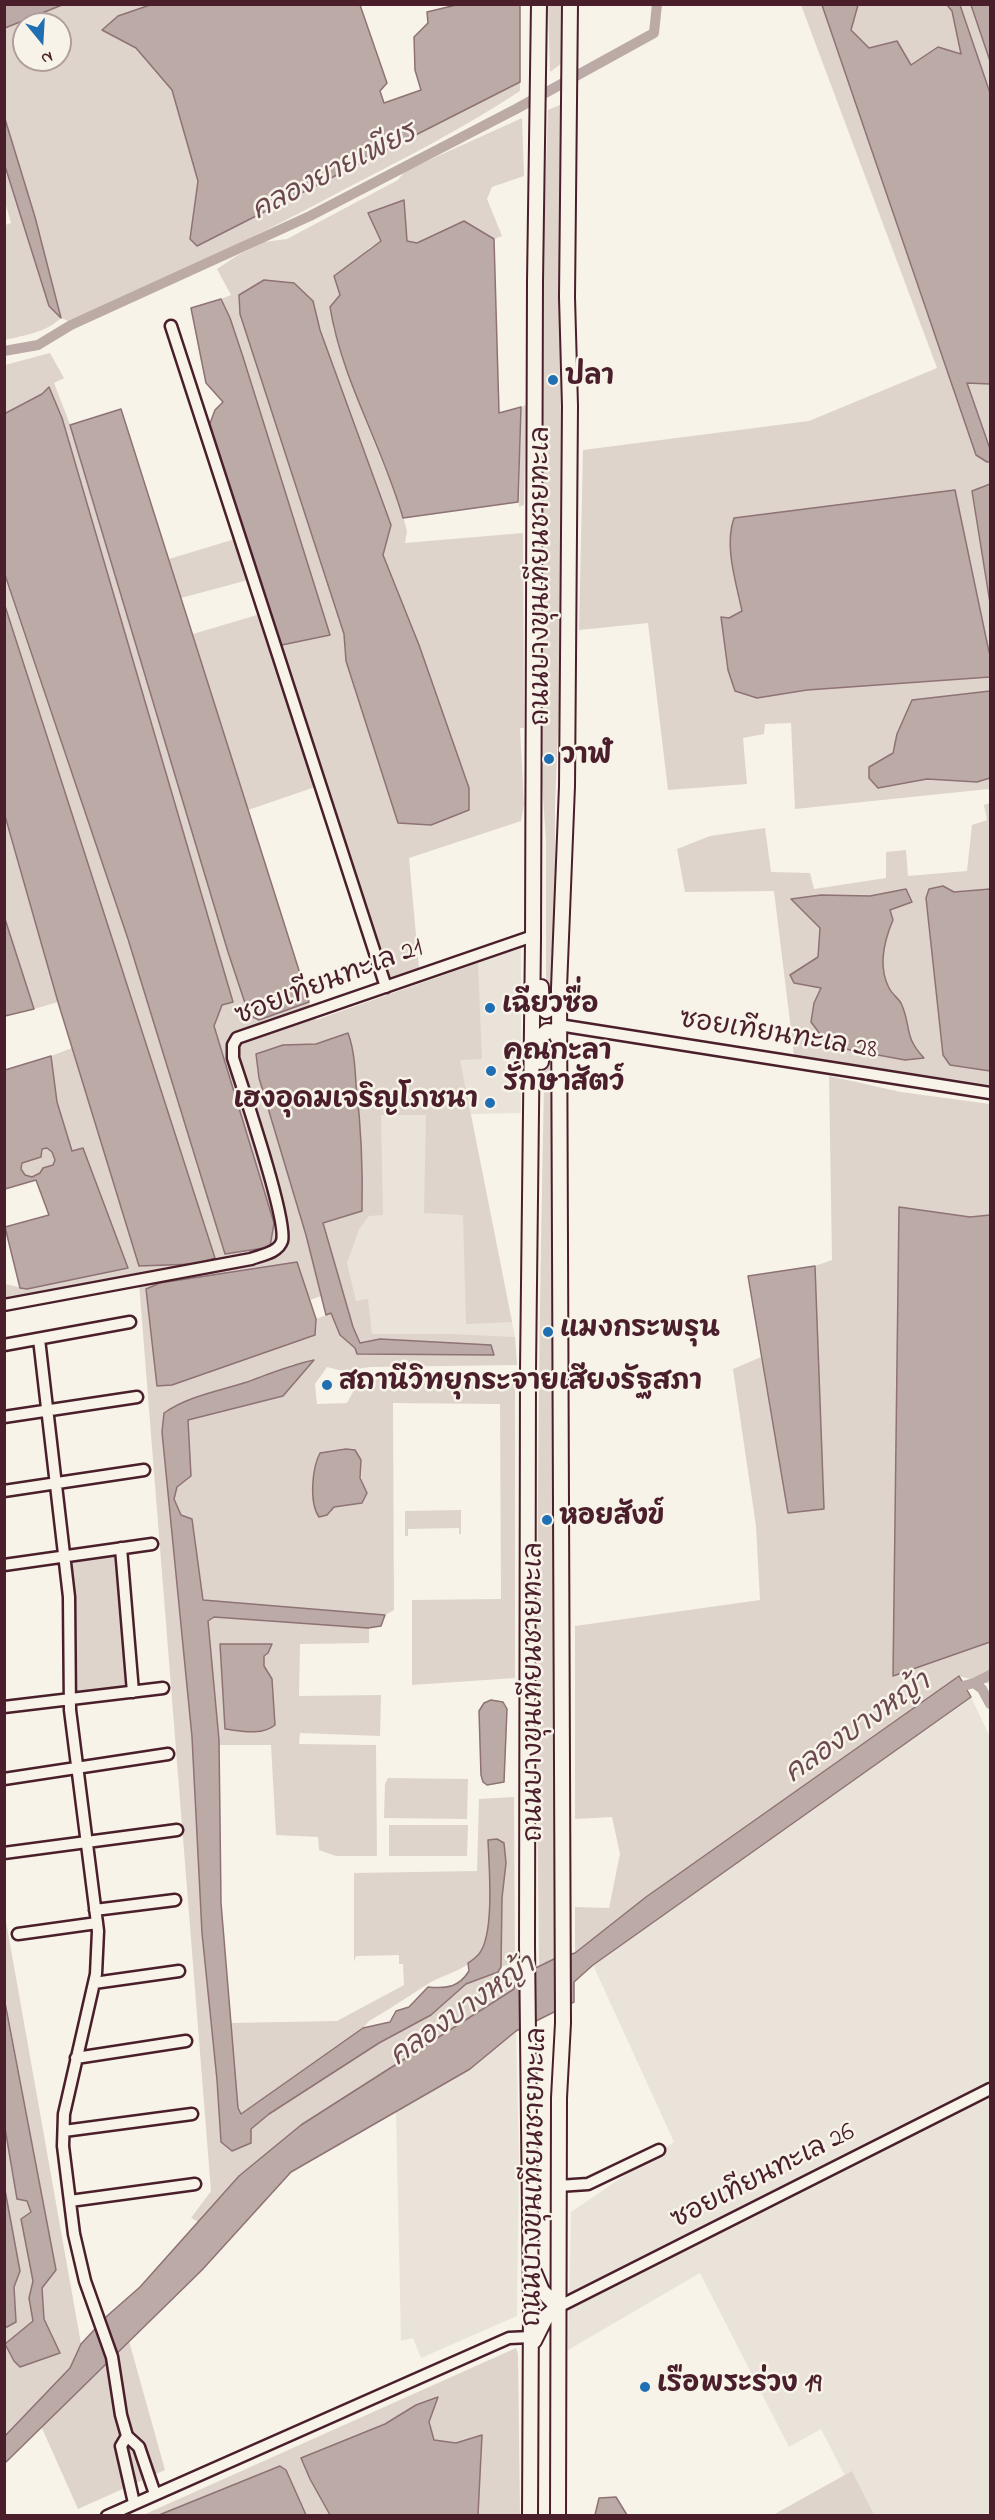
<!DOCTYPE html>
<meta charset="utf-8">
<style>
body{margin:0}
#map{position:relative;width:995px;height:2520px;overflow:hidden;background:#f7f3e8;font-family:"Indie Flower",sans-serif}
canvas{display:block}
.frame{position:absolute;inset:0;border:6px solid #4a1f2b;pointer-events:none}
.north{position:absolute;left:12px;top:12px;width:60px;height:60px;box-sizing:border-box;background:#f7f3e8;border:2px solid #b29e9c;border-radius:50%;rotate:162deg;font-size:16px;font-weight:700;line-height:24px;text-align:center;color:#4a1f2b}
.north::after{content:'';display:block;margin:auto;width:21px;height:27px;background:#1f6fb2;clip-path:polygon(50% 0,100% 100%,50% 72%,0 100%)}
</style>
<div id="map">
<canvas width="995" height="2520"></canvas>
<div class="frame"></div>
<div class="north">N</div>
</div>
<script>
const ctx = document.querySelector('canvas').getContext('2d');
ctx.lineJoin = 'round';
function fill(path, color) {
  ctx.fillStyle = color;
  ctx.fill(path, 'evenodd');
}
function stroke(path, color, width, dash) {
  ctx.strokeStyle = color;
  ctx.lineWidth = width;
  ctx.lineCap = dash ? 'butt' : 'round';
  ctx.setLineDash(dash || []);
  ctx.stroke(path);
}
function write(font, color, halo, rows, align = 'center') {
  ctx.font = font + ' "Indie Flower","Playpen Sans Thai",sans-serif';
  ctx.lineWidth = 5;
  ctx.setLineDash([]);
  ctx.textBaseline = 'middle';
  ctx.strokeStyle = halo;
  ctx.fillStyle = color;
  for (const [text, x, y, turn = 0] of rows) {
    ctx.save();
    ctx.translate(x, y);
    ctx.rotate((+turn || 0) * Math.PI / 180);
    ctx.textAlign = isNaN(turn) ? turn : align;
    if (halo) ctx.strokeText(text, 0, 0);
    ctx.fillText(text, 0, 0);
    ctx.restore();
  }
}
const built = new Path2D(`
 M 521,948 L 521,1113 L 471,1114 L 515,1337 L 357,1337 L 323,1222 L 352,1044 L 444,975 Z
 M 971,1697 L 990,1737 L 990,2515 L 865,2515 L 821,2429 L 789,2447 L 700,2273 L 568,2350 L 571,2212 L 674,2142 L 593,1965 Z
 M 516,2031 L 519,2157 L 517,2316 L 421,2358 L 413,2338 L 401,2341 L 396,2111 L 470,2069 Z`);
const green = new Path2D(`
 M 62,5 L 150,5 L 118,16 L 103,30 L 136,48 L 172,90 L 198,181 L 190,238 L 197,246 L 520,82 L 520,91 C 464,128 405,158 345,189 C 255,237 163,283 68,321 L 61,318 C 45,333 25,335 5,340 L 5,225 L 11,223 L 5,202 L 4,165 L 61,316 L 35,217 L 5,119 L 5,28 ZM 24,24 L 60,24 L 60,60 L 24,60 Z
 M 548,5 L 563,5 L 562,63 L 550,72 Z
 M 801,5 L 822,5 L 976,455 L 987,462 L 990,462 L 990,484 L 984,485 L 972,492 L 990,603 L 990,651 L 989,653 L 954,490 L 734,571 L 742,611 L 729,618 L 722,617 L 757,698 L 807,690 L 990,677 L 990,691 L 912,700 L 878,788 L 927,779 L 977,782 L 990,778 L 990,792 L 989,789 L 795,809 L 791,723 L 765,724 L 764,734 L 743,738 L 747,784 L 668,790 L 648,623 L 579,630 L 583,450 L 809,421 L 937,368 Z
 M 858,5 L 947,5 L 952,11 L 961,54 L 938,48 L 911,65 L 869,48 L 851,30 Z
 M 960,5 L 971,5 L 990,61 L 990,93 Z
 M 562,104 L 561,659 L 555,804 L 555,952 L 552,1003 L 548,1004 L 546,1001 L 546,840 L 542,783 L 544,224 L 548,110 Z
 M 522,118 L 524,176 L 492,187 L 487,199 L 502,236 L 494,239 L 464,222 L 417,243 L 407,241 L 403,200 L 381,241 L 369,248 L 340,295 L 333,328 L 365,420 L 400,506 L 407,531 L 405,543 L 523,533 L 524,728 L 520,728 L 524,804 L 521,821 L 409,858 L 419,968 L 388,978 L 277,646 L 330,635 L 230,318 L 221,299 L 231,295 L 217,269 L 238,255 L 264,242 L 287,239 L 398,180 L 405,171 ZM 313,301 L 320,330 L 391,525 L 383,555 L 419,645 L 366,720 L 346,661 L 344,634 L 240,314 Z
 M 50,353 L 64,378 L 54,383 L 73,432 L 249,1015 L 259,1020 L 309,1002 L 316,1020 L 478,963 L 482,1059 L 460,1060 L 512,1322 L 466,1324 L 463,1215 L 424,1213 L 426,1115 L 381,1115 L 383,1215 L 369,1216 L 359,1229 L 347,1263 L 356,1301 L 368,1299 L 372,1334 L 452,1334 L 515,1337 L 517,1365 L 370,1367 L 343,1371 L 327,1367 L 315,1384 L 317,1404 L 347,1403 L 353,1392 L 355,1378 L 361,1374 L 368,1377 L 515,1376 L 515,1678 L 412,1685 L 412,1600 L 501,1599 L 500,1404 L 393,1403 L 394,1610 L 385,1615 L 203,1600 L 192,1519 L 181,1515 L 174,1499 L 177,1487 L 191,1476 L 188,1420 L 218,1412 L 294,1364 L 247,1382 L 162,1432 L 192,1737 L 202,1933 L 217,2080 L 221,2142 L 251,2129 L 269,2114 L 379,2043 L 431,2015 L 466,1984 L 498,1972 L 515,1978 L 514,1989 L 301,2125 L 239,2176 L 199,2222 L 191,2218 L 211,2191 L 139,1283 L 5,1309 L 5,1284 L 27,1289 L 83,1148 L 72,1152 L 57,1102 L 51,1056 L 72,1048 L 139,1266 L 196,1264 L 215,1257 L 5,606 L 4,575 L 128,939 L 225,1254 L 274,1223 L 214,1026 L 222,1005 L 233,1001 L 49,388 L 42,394 L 5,414 L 5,365 ZM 348,1033 C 354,1049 355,1067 356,1084 C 361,1126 363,1169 362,1211 L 323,1222 L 353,1327 L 360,1343 L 380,1339 L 491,1345 L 494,1354 L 357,1354 L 355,1348 L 340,1335 L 331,1313 L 316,1319 L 315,1335 L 172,1385 L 297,1262 L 310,1300 L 321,1296 L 306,1235 L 283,1045 L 316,1044 ZM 361,1460 L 362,1503 L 334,1507 L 316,1512 L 313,1486 Z
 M 966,382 L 990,384 L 990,449 L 989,449 Z
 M 526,405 L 524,505 L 519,507 L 521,407 Z
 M 235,539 L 248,580 L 181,598 L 169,559 Z
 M 257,615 L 315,787 L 248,810 L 193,634 Z
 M 990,803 L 990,889 L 954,892 L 950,1065 L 990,1071 L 990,1085 L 794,1055 L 774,891 L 685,892 L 677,849 L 710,836 L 765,828 L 771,872 L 810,873 L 814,889 L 886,878 L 886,852 L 906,850 L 908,876 L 967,871 L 972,825 L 987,820 L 984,805 ZM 906,889 L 890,910 L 893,920 C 884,941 878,966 889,988 C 891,994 898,997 901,1003 C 912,1025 902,1035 924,1058 L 814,1003 L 822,988 L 794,983 L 801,969 L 819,957 L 820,928 L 792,899 L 870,896 Z
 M 4,816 L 58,1002 L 34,1009 L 5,919 Z
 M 552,1037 L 554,1044 C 553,1180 556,1316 556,1453 C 556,1622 555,1790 554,1959 L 539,1965 C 535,1656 538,1348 545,1039 Z
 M 829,1076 L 901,1092 L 990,1104 L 990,1215 L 970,1217 L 899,1207 L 893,1675 L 990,1642 L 990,1684 L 959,1676 L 646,1897 L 575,1953 L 575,1907 L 609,1908 L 620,1854 L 612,1817 L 575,1819 L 575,1626 L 760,1600 L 756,1526 L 733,1369 L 761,1357 L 788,1512 L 824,1509 L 815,1266 L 832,1260 Z
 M 47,1148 L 52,1152 L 55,1160 L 53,1165 L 43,1168 L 40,1173 L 32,1177 L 25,1175 L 21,1169 L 22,1163 L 42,1149 Z
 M 461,1510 L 461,1534 L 459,1534 L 459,1528 L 408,1529 L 408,1536 L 405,1536 L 405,1511 Z
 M 118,1554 L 129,1689 L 74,1694 L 76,1626 L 72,1559 Z
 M 214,1617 L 369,1628 L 369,1643 L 300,1644 L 299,1696 L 381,1695 L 380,1736 L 300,1733 L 299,1744 L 376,1745 L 377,1856 L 336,1856 L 319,1850 L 318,1837 L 276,1835 L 271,1745 L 219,1745 L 208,1621 Z
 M 388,1778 L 468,1779 L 467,1819 L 384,1818 L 385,1784 Z
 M 514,1797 L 515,1962 L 501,1967 L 502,1898 L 506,1863 L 488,1841 C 489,1875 496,1918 481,1950 C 474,1967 446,1974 431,1982 C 410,1995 390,2009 369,2021 L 363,2028 L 241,2114 L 238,2108 L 230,2023 L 337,2021 L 404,1985 L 403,1964 L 399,1964 L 399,1955 L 356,1956 L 354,1962 L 354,1873 L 477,1871 L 479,1799 Z
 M 389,1825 L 468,1825 L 467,1856 L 389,1856 Z
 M 4,1910 L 81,2344 L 70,2368 L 5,2437 L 5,2328 L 16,2321 L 14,2287 L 20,2271 L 5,2190 L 5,2128 L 17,2199 L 27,2201 L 31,2212 L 30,2259 L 33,2281 L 29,2298 L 33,2321 L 21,2332 L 38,2360 L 60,2353 L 44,2319 L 42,2288 L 56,2270 L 5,1997 Z
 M 129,2341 L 165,2470 L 78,2509 L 41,2426 Z
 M 516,2348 L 518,2354 L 520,2515 L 478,2515 L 482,2435 L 456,2443 L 434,2440 L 429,2422 L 438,2398 C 390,2414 350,2450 310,2479 L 330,2515 L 306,2515 L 286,2470 L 280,2466 L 159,2515 L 141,2516 Z
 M 852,2471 L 874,2515 L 773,2515 Z`);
const water = new Path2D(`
 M 5,4 L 62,4 L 62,5 L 5,28 Z
 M 150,5 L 360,5 L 387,83 L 380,91 L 384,103 L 421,90 L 415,70 L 414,37 L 428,23 L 427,12 L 456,5 L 520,5 L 520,82 L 197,246 L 190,239 L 198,181 L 172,90 L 136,48 L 102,30 L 118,16 Z
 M 822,5 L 858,5 L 851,30 L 869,48 L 897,41 L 911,65 L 938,47 L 961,54 L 952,11 L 947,5 L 960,5 L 990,93 L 990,384 L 967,383 L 990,449 L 990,462 L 987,462 L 976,455 Z
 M 971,5 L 989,5 L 990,7 L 990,61 Z
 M 5,119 L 35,217 L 61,318 L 49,306 L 5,166 Z
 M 404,200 L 407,241 L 417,243 L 464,221 L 494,239 L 499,413 L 521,407 L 518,502 L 403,518 C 383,447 342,381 330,307 L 340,295 L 334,276 L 381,241 L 368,213 Z
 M 264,280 L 294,283 L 313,301 L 320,330 L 391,525 L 383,555 L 419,645 L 469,788 L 469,810 L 431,825 L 398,823 L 346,661 L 344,634 L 240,314 L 239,295 Z
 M 221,299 L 230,318 L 243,357 L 330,635 L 277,646 L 209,426 L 215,410 L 223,402 L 206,383 L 191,308 Z
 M 49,387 L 62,418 L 233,1002 L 222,1005 L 214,1026 L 274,1223 L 270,1247 L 225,1254 L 128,939 L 5,575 L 4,414 L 42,394 Z
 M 121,409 L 309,1002 L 259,1020 L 249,1015 L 228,952 L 70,425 Z
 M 990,484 L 990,603 L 972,491 Z
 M 955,490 L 989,652 L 990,651 L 990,677 L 807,690 L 757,698 L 735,691 L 728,670 L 721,617 L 729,618 L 742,611 C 736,582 724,546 734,518 Z
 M 5,606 L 215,1258 L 196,1264 L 139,1266 L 58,1002 L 5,816 Z
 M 990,691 L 990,778 L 977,782 L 927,779 L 878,788 L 869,778 L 869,767 L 893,753 L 897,734 L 912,700 Z
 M 943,886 L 954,892 L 990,889 L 990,1071 L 950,1065 L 943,1055 L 926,898 L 929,889 Z
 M 906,889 L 912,902 L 890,910 L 893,920 C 884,941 878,967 889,988 C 892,994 898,998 901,1003 C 912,1027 903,1036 924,1058 L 905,1060 L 829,1046 L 811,1022 L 814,1003 L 821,988 L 794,983 L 790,975 L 818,957 L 820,928 L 791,899 L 821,895 L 870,896 Z
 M 5,919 L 34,1009 L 5,1016 L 4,1016 Z
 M 348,1033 C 354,1049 355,1067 356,1084 C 361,1126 363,1169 362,1211 L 323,1223 L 353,1327 L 360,1343 L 380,1339 L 491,1345 L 494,1355 L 357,1354 L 355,1348 L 340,1335 L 331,1313 L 326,1315 L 306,1235 L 259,1078 L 256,1054 L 283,1045 L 316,1044 Z
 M 51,1056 L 57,1102 L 72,1151 L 83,1148 L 128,1268 L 27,1289 L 20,1288 L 5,1227 L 49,1215 L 36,1180 L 5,1189 L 5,1070 ZM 47,1148 L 52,1152 L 55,1160 L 53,1165 L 43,1168 L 40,1173 L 32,1177 L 25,1175 L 21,1169 L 22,1163 L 41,1157 L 42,1149 Z
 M 899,1207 L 970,1217 L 990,1215 L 990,1642 L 893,1676 Z
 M 297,1262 L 316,1319 L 315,1335 L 172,1385 L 157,1386 L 146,1289 L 160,1283 Z
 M 815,1266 L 824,1509 L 788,1513 L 748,1276 Z
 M 314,1360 L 283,1396 L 188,1420 L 191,1476 L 177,1487 L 174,1499 L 181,1515 L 192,1519 L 203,1600 L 385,1615 L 381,1626 L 368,1628 L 214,1617 L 208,1621 L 219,1740 L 221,1903 L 238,2108 L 241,2114 L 363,2028 L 390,2022 L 396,2011 L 409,2007 L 428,1987 C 447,1989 459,1987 469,1971 L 468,1963 C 472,1961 476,1957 479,1954 C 495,1934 489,1866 488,1840 L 497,1839 L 504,1843 L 506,1863 L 502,1898 L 501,1967 L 498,1972 L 466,1984 L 431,2015 L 379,2043 L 269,2114 L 251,2129 L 251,2143 L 232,2151 L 221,2142 L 217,2080 L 202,1933 L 192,1737 L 162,1432 L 164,1413 C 188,1396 219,1391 247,1382 C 269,1374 290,1365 314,1360 Z
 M 346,1449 L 355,1450 L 361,1460 L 360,1478 L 367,1493 L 362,1503 L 334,1507 L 327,1515 L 319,1517 C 309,1503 312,1468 320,1453 Z
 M 220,1644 L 272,1644 L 268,1653 L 264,1656 L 264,1666 L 272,1679 L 275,1725 C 262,1736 241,1731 225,1729 Z
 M 959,1676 L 971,1697 L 593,1965 L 574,1982 L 574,2002 L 516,2031 L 470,2069 L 291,2172 L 202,2270 L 5,2463 L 4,2437 L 70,2368 L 81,2344 L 107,2316 L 140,2287 L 239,2176 L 301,2125 L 514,1989 L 515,1978 L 554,1959 L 575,1953 L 646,1897 Z
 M 491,1700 L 503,1702 L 507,1709 L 504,1782 L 487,1785 L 483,1782 L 481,1775 L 479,1711 L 484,1703 Z
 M 4,1997 L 56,2270 L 42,2288 L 44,2319 L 60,2353 L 20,2367 L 14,2361 L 5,2344 L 33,2321 L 29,2298 L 33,2281 L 21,2219 L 31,2212 L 27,2201 L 17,2199 L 5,2128 Z
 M 5,2190 L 20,2271 L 14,2287 L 16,2322 L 5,2328 Z
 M 438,2397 L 429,2422 L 434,2440 L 456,2443 L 482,2435 L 478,2515 L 330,2515 L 310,2479 L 301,2458 L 385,2424 L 416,2405 Z
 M 280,2466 L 286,2470 L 306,2515 L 159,2515 Z
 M 616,2497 L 627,2515 L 595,2515 L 599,2498 Z`);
const canal = new Path2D(`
 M 4,351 L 38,345 L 71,325 L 310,216 L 516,109 L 654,33 L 657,4
 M 974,1683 L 990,1675
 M 954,1692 L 963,1686 L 974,1683 L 982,1689 L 990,1704`);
const minor = new Path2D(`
 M 171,326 L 386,987
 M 559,1025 L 990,1093
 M 4,1305 L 251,1259 C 261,1255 278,1253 282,1241 C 288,1221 242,1086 233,1058 L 233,1045 L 237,1038 L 533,936
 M 39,1339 L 69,1597 L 70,1710 L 98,1931 L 96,1974 L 64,2114 L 63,2146 L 74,2234 L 85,2281 L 112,2357 L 121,2415 L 127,2436 L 139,2447 L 155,2494
 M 4,1345 L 130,1322
 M 4,1417 L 137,1397
 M 4,1491 L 144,1470
 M 121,1548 L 133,1692
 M 4,1565 L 152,1544
 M 4,1707 L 163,1688
 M 4,1779 L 168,1754
 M 4,1853 L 177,1830
 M 95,1910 L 175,1900
 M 18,1934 L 97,1923
 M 94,1983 L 179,1971
 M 76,2058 L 186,2041
 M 64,2131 L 192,2114
 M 558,2186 L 588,2184 L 659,2150
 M 70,2201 L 195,2184
 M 558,2307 L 990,2089
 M 127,2436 L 121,2446 L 134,2503
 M 107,2516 L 509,2338 L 531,2337`);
const major = new Path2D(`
 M 541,987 L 542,1008 L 546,1011 L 555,1006 L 558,996
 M 541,1062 L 541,1037 L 547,1031 L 555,1032 L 559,1040
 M 534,2341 L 546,2317 L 558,2307 L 542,2291 L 534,2272
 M 530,2516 L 531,2303 L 527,1945 L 528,1370 L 533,940 L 535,281 L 539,4
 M 558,2516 L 559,2098 L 563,2023 L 559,988 L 567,786 L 570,406 L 567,297 L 570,4`);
const markers = [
 [553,380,6,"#1f6fb2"],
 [549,759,6,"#1f6fb2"],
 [490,1008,6,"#1f6fb2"],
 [491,1071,6,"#1f6fb2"],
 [490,1103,6,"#1f6fb2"],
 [548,1332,6,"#1f6fb2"],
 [327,1385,6,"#1f6fb2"],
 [547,1520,6,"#1f6fb2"],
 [645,2387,6,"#1f6fb2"]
];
const poiNames = [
 ["ปลา",565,380],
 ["วาฬ",561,759],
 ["เฉียวซื่อ",502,1008],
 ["คุณกะลา",503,1055],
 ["รักษาสัตว์",503,1086],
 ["เฮงอุดมเจริญโภชนา",478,1103,"right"],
 ["แมงกระพรุน",560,1332],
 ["สถานีวิทยุกระจายเสียงรัฐสภา",339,1385],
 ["หอยสังข์",559,1520],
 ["เรือพระร่วง 19",657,2387]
];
const streetNames = [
 ["ถนนบางขุนเทียนชายทะเล",544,576,-90],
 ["ซอยเทียนทะเล 21",330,984,-21],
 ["ซอยเทียนทะเล 28",778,1037,9],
 ["ถนนบางขุนเทียนชายทะเล",537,1692,-90],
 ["ถนนบางขุนเทียนชายทะเล",537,2177,-89],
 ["ซอยเทียนทะเล 26",764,2178,-27]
];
const waterNames = [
 ["คลองยายเพียร",335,174,-27],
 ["คลองบางหญ้า",859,1730,-35],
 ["คลองบางหญ้า",464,2013,-35]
];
fill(built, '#eae3da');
fill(green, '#ded4cc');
fill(water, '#bcaaa7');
stroke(water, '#8e7275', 1.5);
stroke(canal, '#bcaaa7', 10);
stroke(minor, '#4a1f2b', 15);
stroke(major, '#4a1f2b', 18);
stroke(minor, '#f7f3e8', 10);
stroke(major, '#f7f3e8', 14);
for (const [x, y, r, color] of markers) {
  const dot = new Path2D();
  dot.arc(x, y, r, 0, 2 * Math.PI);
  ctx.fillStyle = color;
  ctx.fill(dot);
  stroke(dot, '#f7f3e8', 2);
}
write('bold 27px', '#4a1f2b', '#f7f3e8', poiNames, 'left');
write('27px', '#4a1f2b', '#f7f3e8', streetNames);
write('italic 28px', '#6c4950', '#f7f3e8', waterNames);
</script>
